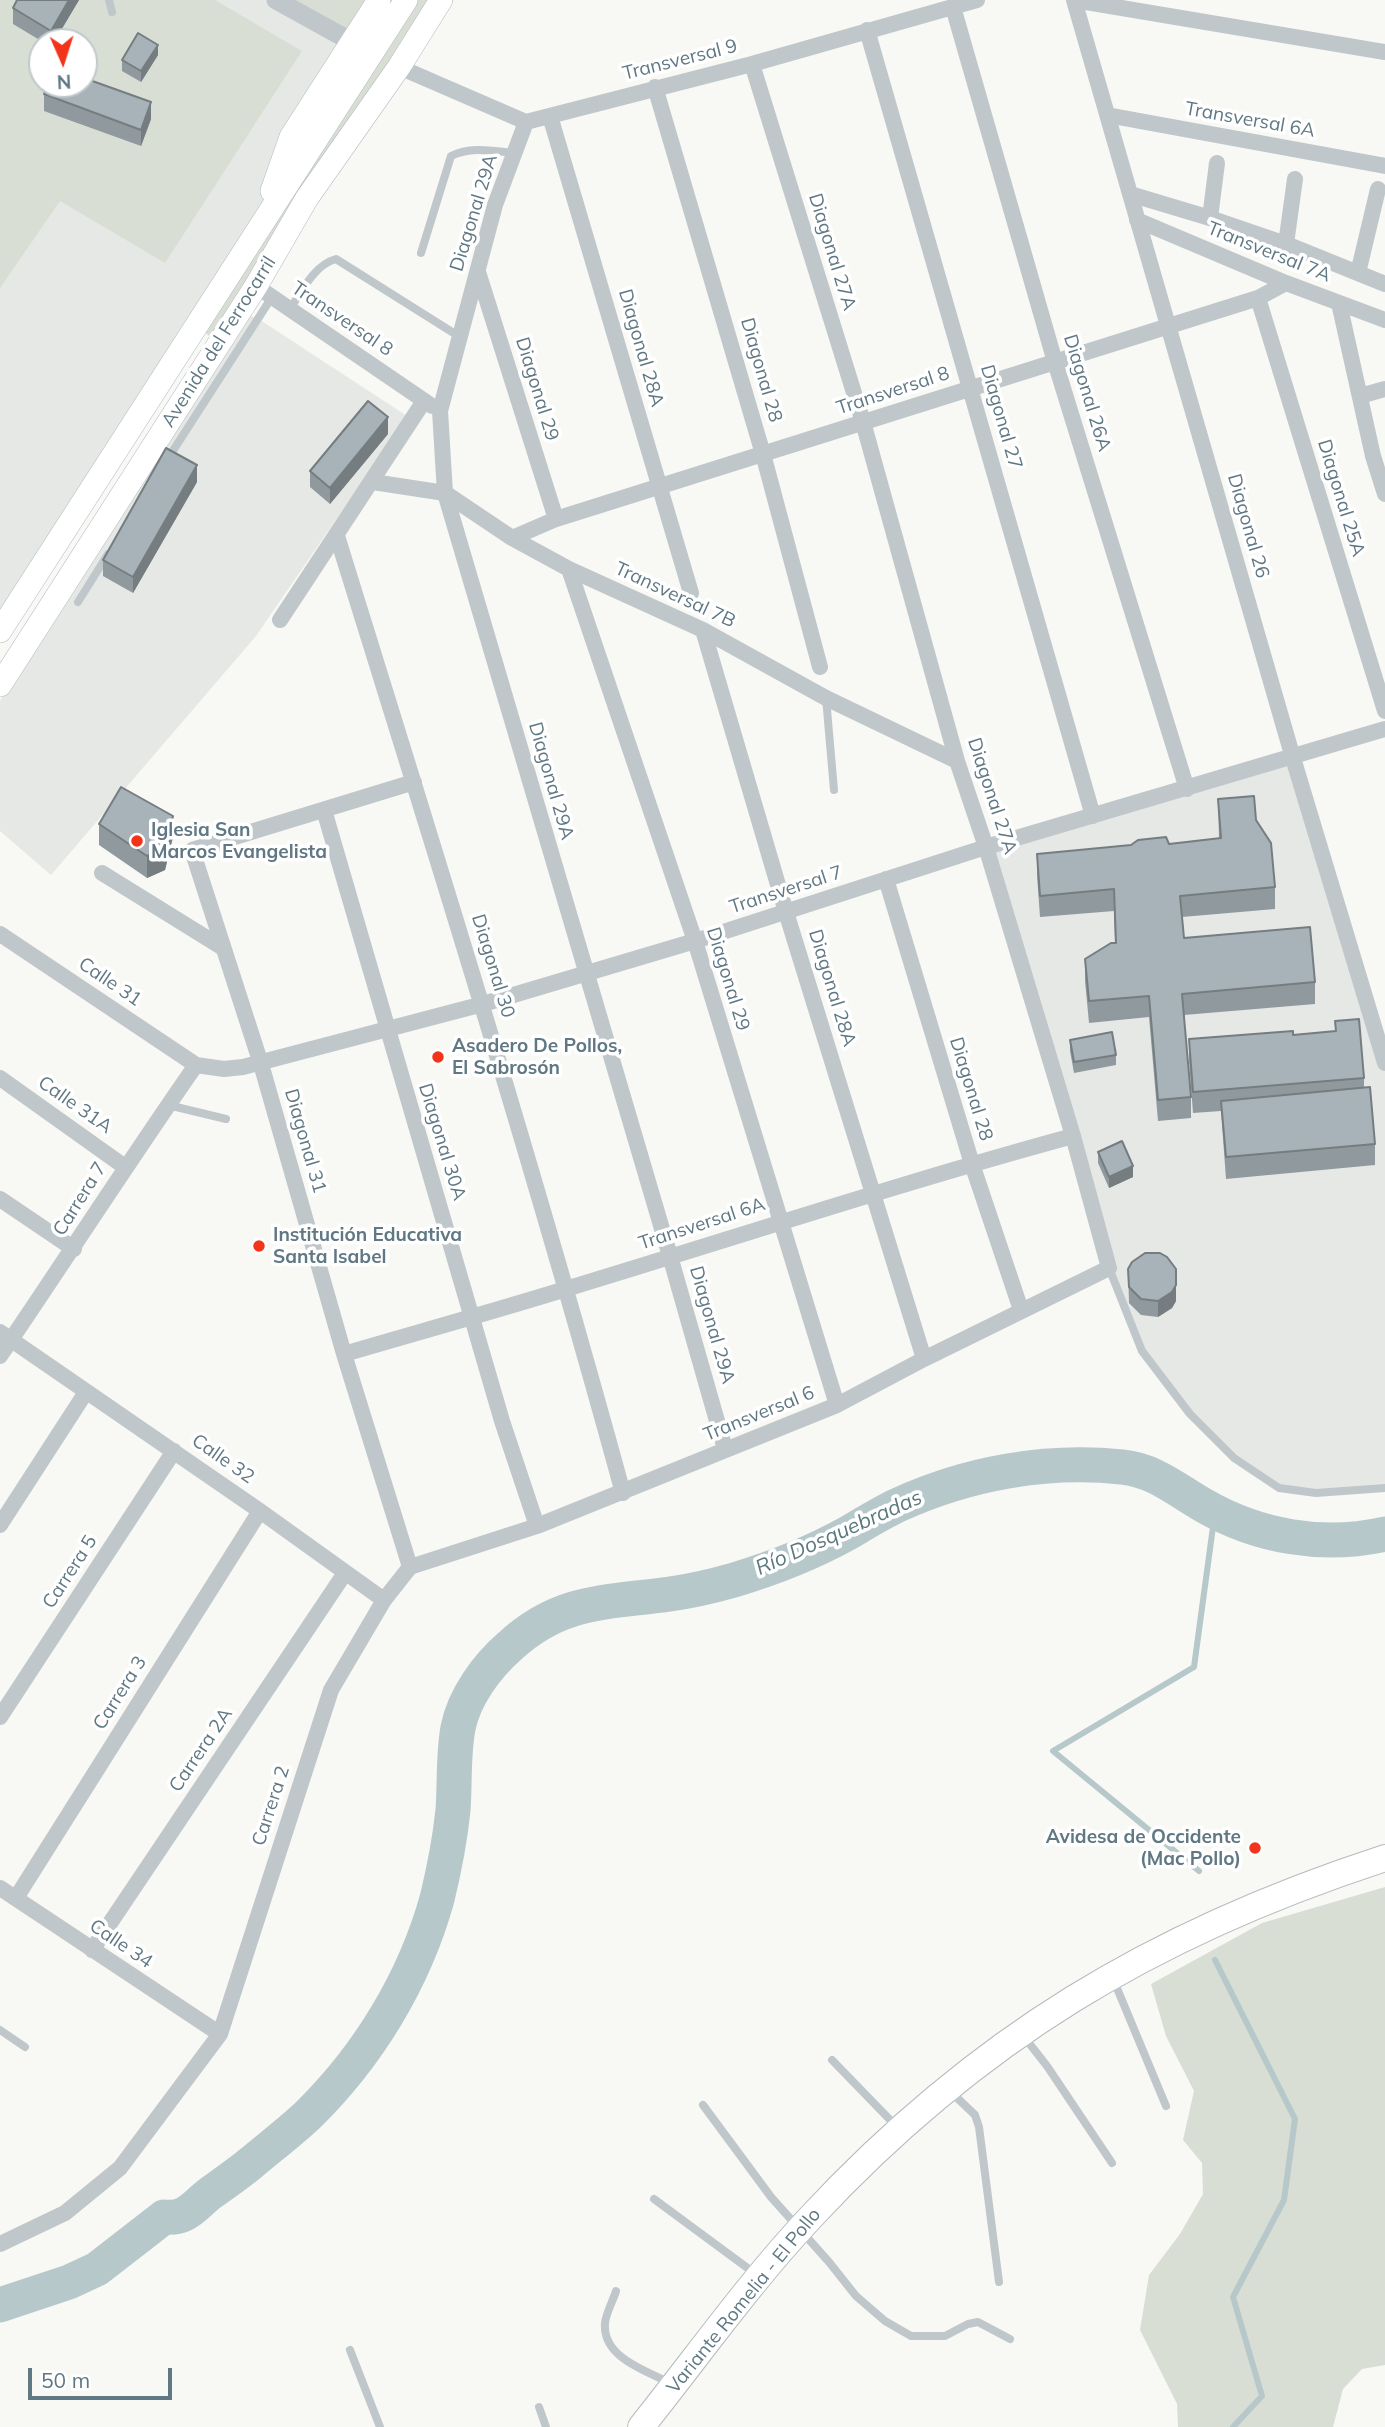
<!DOCTYPE html>
<meta charset="utf-8">
<style>
body{margin:0}
#map{position:relative;width:1385px;height:2427px;overflow:hidden;background:#f8f8f5;font-family:Mulish,sans-serif}
canvas{display:block}
.north{position:absolute;left:28px;top:28px;width:70px;height:70px;box-sizing:border-box;background:#fff;border:2px solid #bfc9cd;border-radius:50%;rotate:177deg;font-size:19px;font-weight:700;line-height:28px;text-align:center;color:#607883}
.north::after{content:'';display:block;margin:auto;width:24px;height:32px;background:#f2341b;clip-path:polygon(50% 0,100% 100%,50% 72%,0 100%)}
.scale{position:absolute;left:28px;top:2368px;width:144px;height:32px;box-sizing:border-box;border:4px solid #607883;border-top:0;padding-left:9px;font-size:21px;line-height:24px;white-space:nowrap;color:#607883;-webkit-text-stroke:5px #fff;paint-order:stroke}
</style>
<div id="map">
<canvas width="1385" height="2427"></canvas>
<div class="north">N</div>
<div class="scale">50 m</div>
</div>
<script>
const ctx = document.querySelector('canvas').getContext('2d');
ctx.lineJoin = 'round';
function fill(path, color) {
  ctx.fillStyle = color;
  ctx.fill(path, 'evenodd');
}
function stroke(path, color, width, dash) {
  ctx.strokeStyle = color;
  ctx.lineWidth = width;
  ctx.lineCap = dash ? 'butt' : 'round';
  ctx.setLineDash(dash || []);
  ctx.stroke(path);
}
function write(font, color, halo, rows, align = 'center') {
  ctx.font = font + ' Mulish,sans-serif';
  ctx.lineWidth = 7;
  ctx.setLineDash([]);
  ctx.textBaseline = 'middle';
  ctx.strokeStyle = halo;
  ctx.fillStyle = color;
  for (const [text, x, y, turn = 0] of rows) {
    ctx.save();
    ctx.translate(x, y);
    ctx.rotate((+turn || 0) * Math.PI / 180);
    ctx.textAlign = isNaN(turn) ? turn : align;
    if (halo) ctx.strokeText(text, 0, 0);
    ctx.fillText(text, 0, 0);
    ctx.restore();
  }
}
const built = new Path2D(`
 M 0,0 L 276,0 L 352,42 L 261,224 L 0,631 ZM 42,42 L 84,42 L 84,84 L 42,84 Z
 M 249,316 L 257,318 L 407,416 L 256,636 L 51,875 L 0,831 L 0,701 Z
 M 1293,758 L 1385,1063 L 1385,1488 L 1316,1493 L 1279,1488 L 1234,1458 L 1190,1414 L 1142,1351 L 1109,1268 L 986,847 Z`);
const green = new Path2D(`
 M 0,0 L 215,0 L 302,51 L 165,263 L 60,201 L 0,288 ZM 42,42 L 84,42 L 84,84 L 42,84 Z
 M 276,0 L 454,0 L 417,38 L 214,336 L 210,337 L 205,332 L 352,42 Z
 M 1385,1887 L 1385,2365 L 1362,2369 L 1343,2389 L 1333,2427 L 1178,2427 L 1177,2404 L 1140,2330 L 1149,2275 L 1180,2234 L 1203,2194 L 1202,2163 L 1183,2140 L 1194,2091 L 1166,2036 L 1151,1984 L 1262,1923 Z`);
const stream = new Path2D(`
 M 1199,1871 L 1053,1751 L 1194,1667 L 1215,1512
 M 1215,1960 L 1295,2119 L 1284,2200 L 1233,2297 L 1262,2396 L 1233,2427`);
const river = new Path2D(`
 M 0,2305 L 69,2282 L 97,2269 L 164,2217 C 188,2220 195,2204 212,2192 C 226,2182 239,2173 251,2163 C 270,2147 290,2132 308,2115 C 368,2056 414,1981 437,1899 C 444,1870 450,1840 453,1810 C 455,1783 453,1755 458,1728 C 464,1697 487,1666 510,1646 C 561,1599 607,1603 670,1594 C 692,1591 713,1586 734,1580 C 774,1568 812,1553 848,1533 C 865,1523 881,1513 898,1505 C 968,1473 1047,1459 1122,1467 C 1154,1470 1177,1490 1203,1505 C 1258,1537 1323,1548 1385,1534`);
const service = new Path2D(`
 M 109,0 L 112,12
 M 421,253 L 451,156 C 472,146 492,151 515,153
 M 290,309 C 302,291 314,265 336,259 L 460,337
 M 167,460 L 272,297
 M 78,602 L 108,554
 M 826,698 L 834,790
 M 168,1105 L 226,1119
 M 1109,1268 L 1142,1351 L 1190,1414 L 1234,1458 L 1279,1488 L 1316,1493 L 1385,1488
 M 1114,1981 L 1166,2106
 M 0,2030 L 25,2047
 M 1025,2038 L 1047,2066 L 1112,2163
 M 832,2060 L 897,2127
 M 951,2092 L 975,2115 L 979,2127 L 999,2282
 M 703,2105 L 771,2197 L 829,2262 L 856,2296 L 885,2321 L 911,2336 L 945,2336 L 968,2324 L 978,2322 L 1010,2339
 M 654,2199 L 757,2275
 M 616,2291 C 613,2301 606,2313 605,2323 C 602,2358 647,2371 672,2384
 M 350,2350 L 380,2427
 M 539,2407 L 546,2427`);
const minor = new Path2D(`
 M 1074,0 L 1293,758 L 1385,1063
 M 1074,0 L 1385,52
 M 953,7 L 1055,362 L 1187,789
 M 867,30 L 1093,816
 M 399,67 L 526,122 L 752,64 L 977,0
 M 655,87 L 763,454 L 820,667
 M 1107,115 L 1385,166
 M 550,116 L 691,593
 M 526,122 L 495,205 L 440,411 L 445,493 L 670,1256 L 725,1449
 M 1130,194 L 1210,218 L 1286,244 L 1385,284
 M 1210,218 L 1217,163
 M 1137,220 L 1286,283 L 1385,320
 M 1286,244 L 1295,179
 M 478,272 L 556,519
 M 1358,273 L 1378,189
 M 256,286 L 432,406
 M 1258,298 L 1385,711
 M 1339,303 L 1373,456 L 1385,494
 M 1360,396 L 1385,389
 M 373,482 L 445,493 L 512,538 L 569,569 L 703,630 L 826,698 L 957,761
 M 337,536 C 436,854 535,1171 623,1493
 M 512,538 L 556,519 L 1258,298 L 1286,283
 M 569,569 L 695,941 L 837,1405
 M 280,620 L 424,401
 M 703,630 L 786,912 L 924,1359
 M 324,810 L 502,1421 L 537,1526
 M 102,873 L 223,948
 M 886,879 L 972,1164 L 1021,1310
 M 0,934 L 196,1065 L 224,1069 L 243,1067 L 483,1004 L 695,941 L 986,847 L 1385,729
 M 0,1078 L 125,1167
 M 0,1199 L 74,1249
 M 0,1332 L 260,1511 L 384,1600
 M 344,1354 C 419,1332 495,1311 569,1288 C 737,1237 904,1182 1073,1136
 M 0,1356 C 66,1259 129,1161 196,1065
 M 0,1525 L 86,1392
 M 410,1567 L 537,1526 L 837,1405 L 924,1359 L 1109,1268 L 1073,1136 L 986,847 L 957,761 L 863,422 L 752,64
 M 410,1567 L 344,1354 L 261,1064 L 192,850 L 414,782
 M 0,1717 L 174,1451
 M 0,1888 L 220,2034
 M 16,1898 L 260,1511
 M 92,1950 L 345,1573
 M 0,2244 L 65,2213 L 120,2168 L 220,2034 L 331,1690 L 384,1600 L 410,1567`);
const tertiary = new Path2D(`
 M 276,0 L 352,42`);
const secondary = new Path2D(`
 M 272,191 L 291,137 L 379,0
 M 0,631 L 406,0
 M 0,685 L 256,286 L 307,198 L 399,67 L 441,0`);
const trunk = new Path2D(`
 M 641,2427 C 697,2357 749,2283 810,2218 C 976,2039 1154,1933 1385,1858`);
const wall = new Path2D(`
 M 79,0 L 54,42 L 43,42 L 13,24 L 13,8 Z
 M 158,55 L 141,82 L 122,71 L 122,60 Z
 M 44,94 L 151,119 L 141,146 L 44,111 Z
 M 388,434 L 330,504 L 310,487 L 310,471 Z
 M 197,482 L 133,593 L 103,576 L 103,560 Z
 M 1218,799 L 1256,820 L 1275,887 L 1275,909 L 1182,917 L 1184,938 L 1315,982 L 1315,1004 L 1184,1015 L 1191,1097 L 1191,1118 L 1158,1121 L 1149,1017 L 1089,1023 L 1085,981 L 1085,959 L 1115,943 L 1114,911 L 1040,917 L 1037,875 L 1037,854 L 1169,844 L 1219,839 Z
 M 99,824 L 173,837 L 165,870 L 147,878 L 99,845 Z
 M 1335,1021 L 1364,1078 L 1364,1088 L 1375,1144 L 1375,1165 L 1226,1179 L 1221,1111 L 1193,1113 L 1189,1060 L 1189,1039 L 1293,1035 L 1335,1031 Z
 M 1070,1040 L 1116,1055 L 1116,1065 L 1074,1073 L 1070,1051 Z
 M 1098,1152 L 1133,1177 L 1109,1188 L 1098,1163 Z
 M 1128,1269 L 1176,1269 L 1176,1301 L 1172,1308 L 1158,1317 L 1141,1315 L 1129,1303 Z`);
const shadedWall = new Path2D(`
 M 69,0 L 79,0 L 54,42 L 51,42 L 51,31 Z
 M 158,45 L 158,55 L 141,82 L 141,71 Z
 M 151,102 L 151,119 L 141,146 L 141,130 Z
 M 388,417 L 388,434 L 330,504 L 330,488 Z
 M 197,465 L 197,482 L 133,593 L 133,577 Z
 M 173,816 L 173,837 L 165,870 L 147,878 L 147,856 Z
 M 1133,1166 L 1133,1177 L 1109,1188 L 1109,1177 Z
 M 1176,1285 L 1176,1301 L 1172,1308 L 1158,1317 L 1158,1301 Z`);
const building = new Path2D(`
 M 17,0 L 69,0 L 51,31 L 13,8 Z
 M 138,33 L 158,45 L 141,71 L 122,60 Z
 M 84,78 L 151,102 L 141,130 L 44,94 L 48,84 L 84,84 Z
 M 368,401 L 388,417 L 330,488 L 310,471 Z
 M 166,448 L 197,465 L 133,577 L 103,560 Z
 M 121,787 L 173,816 L 165,848 L 147,856 L 99,824 Z
 M 1254,796 L 1256,820 L 1271,843 L 1275,887 L 1180,896 L 1184,938 L 1310,927 L 1315,982 L 1182,994 L 1191,1097 L 1158,1100 L 1149,996 L 1089,1001 L 1085,959 L 1111,943 L 1116,943 L 1114,889 L 1040,896 L 1037,854 L 1131,845 L 1138,840 L 1166,837 L 1169,844 L 1221,838 L 1218,799 Z
 M 1359,1019 L 1364,1078 L 1193,1092 L 1189,1039 L 1293,1031 L 1293,1035 L 1336,1031 L 1335,1021 Z
 M 1112,1032 L 1116,1055 L 1074,1062 L 1070,1040 Z
 M 1370,1087 L 1375,1144 L 1226,1157 L 1221,1101 Z
 M 1122,1141 L 1133,1166 L 1109,1177 L 1098,1152 Z
 M 1145,1253 L 1160,1253 L 1167,1257 L 1176,1269 L 1176,1285 L 1172,1292 L 1158,1301 L 1141,1299 L 1129,1287 L 1128,1269 L 1132,1262 Z`);
const markers = [
 [137,841,7,"#f2341b"],
 [438,1057,7,"#f2341b"],
 [259,1246,7,"#f2341b"],
 [1255,1848,7,"#f2341b"]
];
const streetNames = [
 ["Transversal 9",680,60,-14],
 ["Transversal 6A",1250,120,10],
 ["Diagonal 29A",474,213,-73],
 ["Diagonal 27A",832,252,73],
 ["Transversal 7A",1269,252,22],
 ["Transversal 8",342,319,34],
 ["Avenida del Ferrocarril",219,342,-58],
 ["Diagonal 28A",641,348,74],
 ["Diagonal 28",761,370,74],
 ["Diagonal 29",537,389,73],
 ["Transversal 8",893,391,-18],
 ["Diagonal 26A",1087,393,73],
 ["Diagonal 27",1001,417,74],
 ["Diagonal 25A",1341,498,73],
 ["Diagonal 26",1248,526,74],
 ["Transversal 7B",675,595,25],
 ["Diagonal 29A",551,781,74],
 ["Diagonal 27A",992,796,72],
 ["Transversal 7",786,890,-18],
 ["Diagonal 30",493,966,73],
 ["Diagonal 29",728,979,73],
 ["Calle 31",110,982,34],
 ["Diagonal 28A",832,988,73],
 ["Diagonal 28",971,1089,73],
 ["Calle 31A",75,1105,35],
 ["Diagonal 31",305,1141,74],
 ["Diagonal 30A",442,1142,73],
 ["Carrera 7",80,1199,-58],
 ["Transversal 6A",702,1224,-18],
 ["Diagonal 29A",712,1325,74],
 ["Transversal 6",759,1414,-22],
 ["Calle 32",223,1459,35],
 ["Carrera 5",70,1572,-57],
 ["Carrera 3",120,1693,-58],
 ["Carrera 2A",201,1750,-56],
 ["Carrera 2",271,1806,-72],
 ["Calle 34",121,1944,34],
 ["Variante Romelia - El Pollo",744,2301,-51]
];
const poiNames = [
 ["Iglesia San",151,830],
 ["Marcos Evangelista",151,852],
 ["Asadero De Pollos,",452,1046],
 ["El Sabrosón",452,1068],
 ["Institución Educativa",273,1235],
 ["Santa Isabel",273,1257],
 ["Avidesa de Occidente",1241,1837,"right"],
 ["(Mac Pollo)",1241,1859,"right"]
];
const waterNames = [
 ["Río Dosquebradas",839,1533,-24]
];
fill(built, '#e6e8e6');
fill(green, '#d8ded4');
stroke(stream, '#b7c8ca', 6);
stroke(river, '#b7c8ca', 35);
stroke(secondary, '#b3bbbf', 24);
stroke(trunk, '#b4babd', 28);
stroke(service, '#c0c7ca', 8);
stroke(minor, '#c0c7ca', 16);
stroke(tertiary, '#c0c7ca', 19);
stroke(secondary, '#fff', 23);
stroke(trunk, '#fff', 26);
fill(wall, '#909a9e');
fill(shadedWall, '#757d81');
fill(building, '#a7b3b8');
stroke(building, '#757d81', 2);
for (const [x, y, r, color] of markers) {
  const dot = new Path2D();
  dot.arc(x, y, r, 0, 2 * Math.PI);
  ctx.fillStyle = color;
  ctx.fill(dot);
  stroke(dot, '#fff', 2.5);
}
write('19px', '#607883', '#fff', streetNames);
write('bold 19px', '#607883', '#fff', poiNames, 'left');
write('italic 21px', '#5b787d', '#fff', waterNames);
</script>
